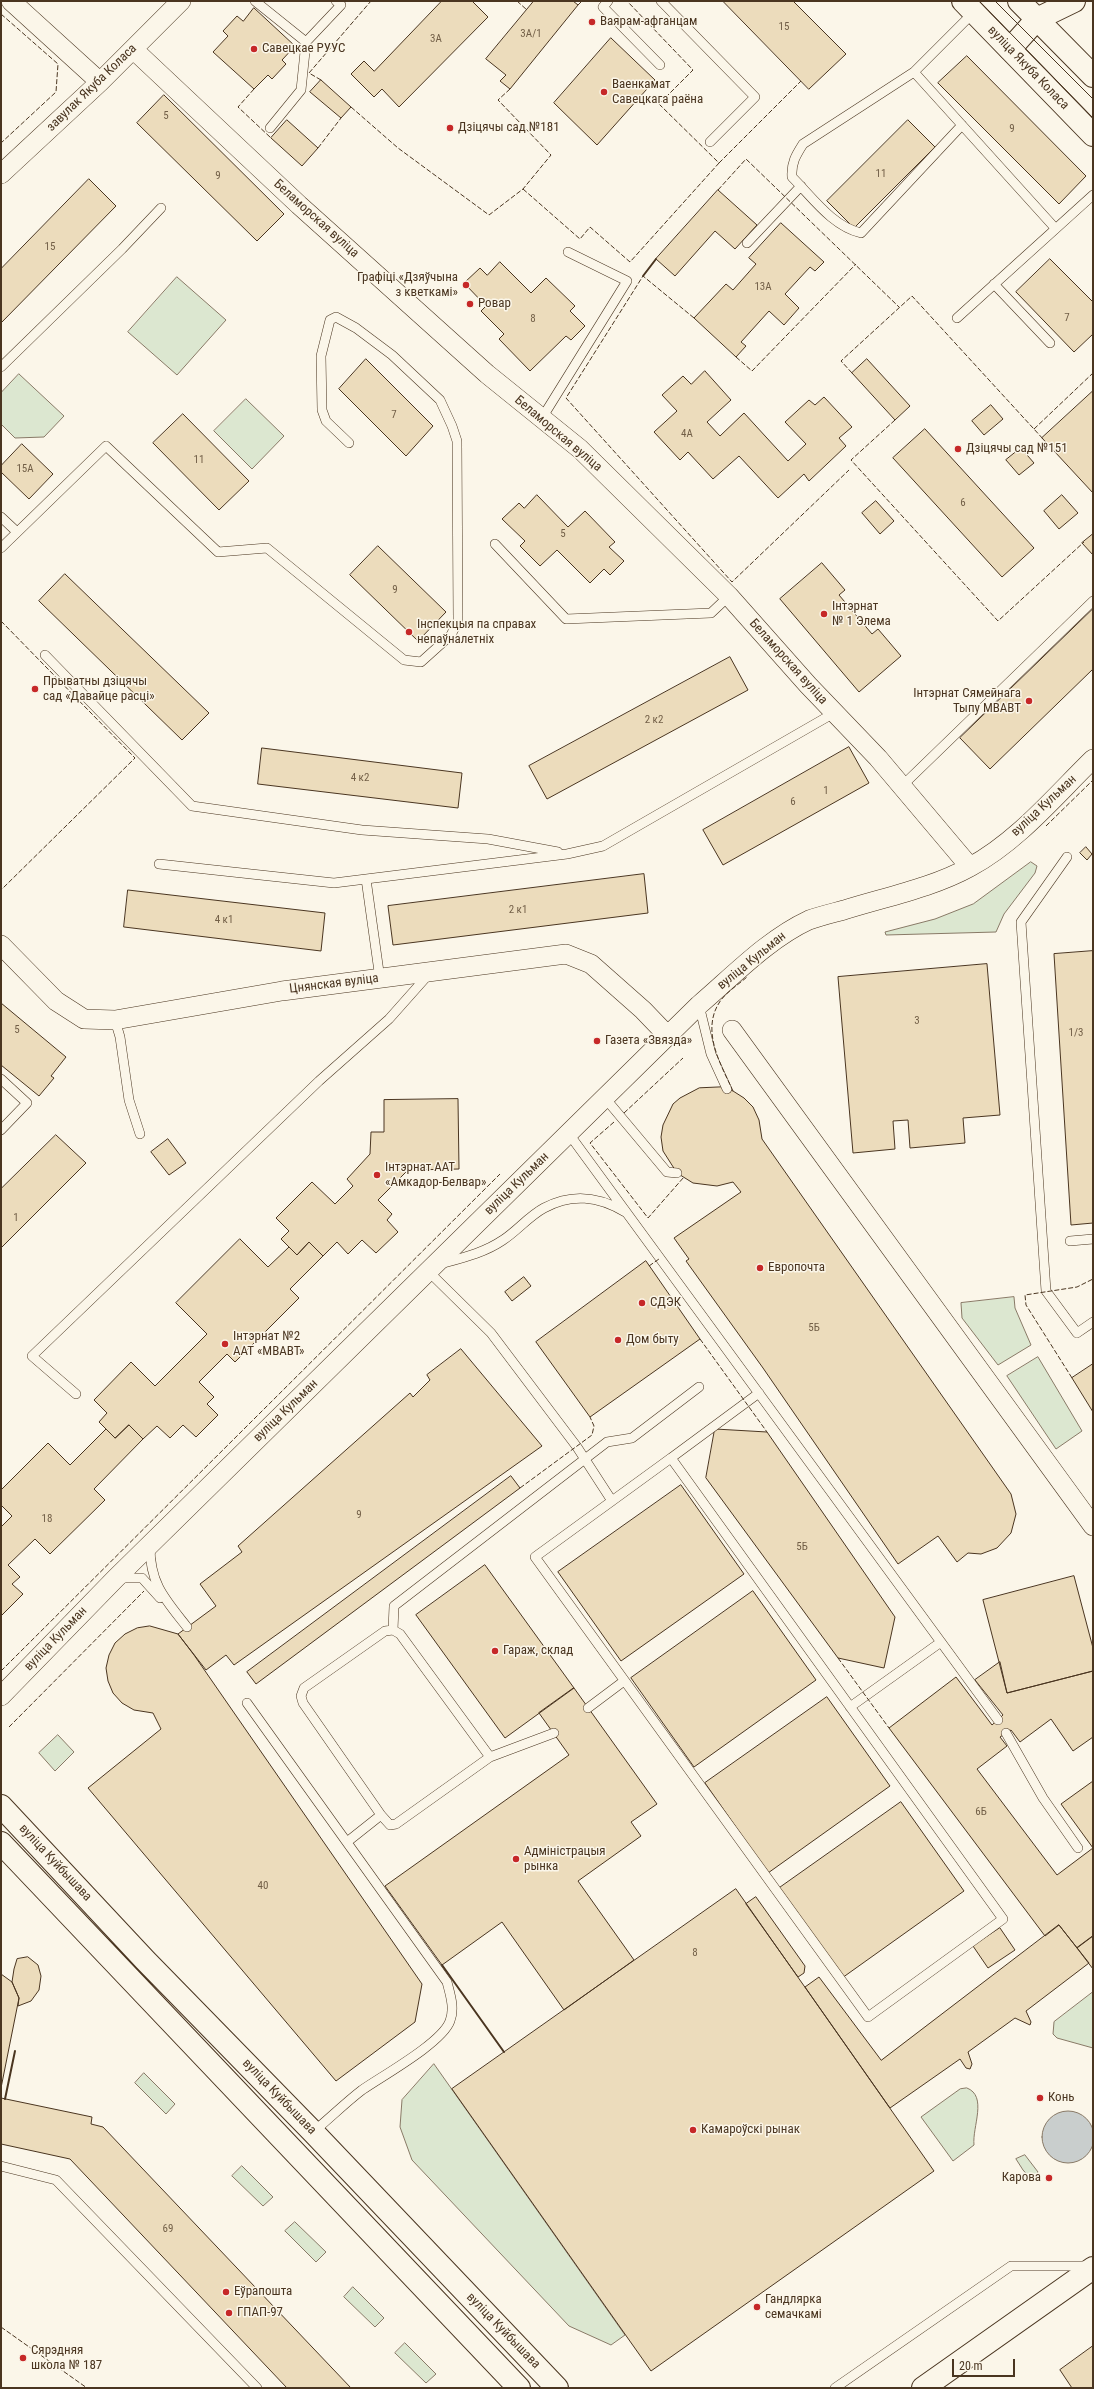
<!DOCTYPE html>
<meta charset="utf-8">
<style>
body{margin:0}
#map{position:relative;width:1094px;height:2389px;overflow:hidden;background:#fbf6e9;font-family:"Roboto Condensed",sans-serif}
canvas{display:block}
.frame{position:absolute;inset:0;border:2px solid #4a3520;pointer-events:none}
.scale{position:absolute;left:952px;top:2359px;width:63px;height:18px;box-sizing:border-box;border:2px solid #4a3520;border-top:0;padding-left:5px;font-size:12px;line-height:14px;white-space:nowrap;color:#4a3520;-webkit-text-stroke:3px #fbf6e9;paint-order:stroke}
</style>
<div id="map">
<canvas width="1094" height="2389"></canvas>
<div class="frame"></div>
<div class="scale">20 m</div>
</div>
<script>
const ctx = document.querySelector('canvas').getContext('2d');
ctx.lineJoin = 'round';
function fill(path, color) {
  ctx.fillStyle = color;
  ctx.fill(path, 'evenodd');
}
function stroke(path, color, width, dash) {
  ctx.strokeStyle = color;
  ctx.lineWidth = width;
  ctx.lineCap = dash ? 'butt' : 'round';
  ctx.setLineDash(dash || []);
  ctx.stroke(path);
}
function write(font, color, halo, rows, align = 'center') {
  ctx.font = font + ' "Roboto Condensed",sans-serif';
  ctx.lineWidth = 3;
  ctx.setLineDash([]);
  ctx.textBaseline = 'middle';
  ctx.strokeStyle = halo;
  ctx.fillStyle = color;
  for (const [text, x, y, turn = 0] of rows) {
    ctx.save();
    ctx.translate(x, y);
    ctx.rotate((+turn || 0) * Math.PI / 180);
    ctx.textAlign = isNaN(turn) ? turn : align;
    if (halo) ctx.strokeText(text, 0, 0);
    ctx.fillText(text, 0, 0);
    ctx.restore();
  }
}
const green = new Path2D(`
 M 177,277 L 226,320 L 177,375 L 128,332 Z
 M 19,374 L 64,416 L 44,437 L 15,438 L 1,424 L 1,393 Z
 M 246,399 L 284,436 L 252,469 L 214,431 Z
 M 1031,862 L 1037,866 L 1035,873 L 1004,914 L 996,932 L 886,935 L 885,932 L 935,919 L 973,904 Z
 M 1014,1297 L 1015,1308 L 1031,1345 L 998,1365 L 962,1318 L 961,1303 Z
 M 1038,1357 L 1082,1431 L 1056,1449 L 1007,1376 Z
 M 58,1735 L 74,1752 L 55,1771 L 39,1753 Z
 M 1093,1992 L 1093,2048 L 1057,2038 L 1053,2034 L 1054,2022 Z
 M 434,2064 L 625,2335 L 611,2345 L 569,2326 L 412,2160 L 400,2127 L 402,2100 Z
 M 144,2073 L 175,2104 L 166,2114 L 135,2083 Z
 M 967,2088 C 988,2096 972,2127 974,2145 L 953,2161 L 921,2117 L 960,2089 Z
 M 1025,2155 L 1038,2172 L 1032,2180 L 1023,2170 L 1016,2159 Z
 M 242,2166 L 273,2197 L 263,2206 L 232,2176 Z
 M 295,2222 L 326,2252 L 316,2262 L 285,2231 Z
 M 353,2287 L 384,2318 L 375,2327 L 344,2297 Z
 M 405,2343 L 436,2374 L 426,2383 L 395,2353 Z`);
const water = new Path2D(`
 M1042 2137a26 26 0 1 1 52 0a26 26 0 1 1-52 0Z`);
const building = new Path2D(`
 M 442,1 L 472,1 L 488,17 L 399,107 L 382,89 L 374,97 L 351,74 L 364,61 L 374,71 Z
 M 534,1 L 573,1 L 578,5 L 510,89 L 500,81 L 506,75 L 486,59 Z
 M 723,1 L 793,1 L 846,54 L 809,89 Z
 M 254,8 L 295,46 L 282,60 L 286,64 L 272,79 L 268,75 L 254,89 L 213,52 L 228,36 L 223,31 L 237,16 L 243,21 Z
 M 611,38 L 655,80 L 597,145 L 554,103 Z
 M 967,56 L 1086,176 L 1059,204 L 938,83 Z
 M 321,80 L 351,107 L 341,118 L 310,92 Z
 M 164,95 L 284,214 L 257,241 L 137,123 Z
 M 287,120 L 318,148 L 302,166 L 271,138 Z
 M 908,120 L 935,147 L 854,228 L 827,201 Z
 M 89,179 L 116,206 L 1,323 L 1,269 Z
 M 718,190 L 757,225 L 735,249 L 715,231 L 675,276 L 656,259 Z
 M 781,223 L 824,262 L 815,271 L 810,267 L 785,294 L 799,308 L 784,325 L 769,311 L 741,342 L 746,346 L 736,357 L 694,318 L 726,284 L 733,290 L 756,264 L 749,258 Z
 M 1050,259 L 1093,302 L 1093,334 L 1074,352 L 1016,292 Z
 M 500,262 L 531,293 L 546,278 L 575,306 L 570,311 L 585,326 L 571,340 L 566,336 L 530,371 L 499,339 L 504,334 L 481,311 L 486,306 L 464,283 L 480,268 L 487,275 Z
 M 366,359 L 433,426 L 406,456 L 339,389 Z
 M 867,359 L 910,406 L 895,420 L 852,373 Z
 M 705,371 L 731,400 L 707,422 L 720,436 L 744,413 L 788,461 L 806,444 L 785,422 L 809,400 L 815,405 L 824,397 L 852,427 L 839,438 L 846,446 L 809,481 L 804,474 L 778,498 L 739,456 L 713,479 L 688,452 L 680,460 L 654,432 L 677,411 L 662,395 L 683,376 L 691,384 Z
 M 1093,391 L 1093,493 L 1042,438 Z
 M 991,405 L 1003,419 L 984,435 L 972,421 Z
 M 183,414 L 249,481 L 219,510 L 153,443 Z
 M 925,429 L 1034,548 L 1002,577 L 893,458 Z
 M 22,444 L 53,474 L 29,499 L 1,472 L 1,466 Z
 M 1021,448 L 1034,463 L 1019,475 L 1006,460 Z
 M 537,495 L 568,527 L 585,511 L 615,542 L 609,547 L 624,561 L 610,575 L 604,569 L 590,583 L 557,550 L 540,566 L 520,546 L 525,541 L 502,519 L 519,503 L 524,508 Z
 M 1062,495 L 1078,513 L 1059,529 L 1044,511 Z
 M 876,501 L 894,521 L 880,534 L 862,513 Z
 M 1093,534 L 1093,555 L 1082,543 Z
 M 378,546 L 446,612 L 418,641 L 350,575 Z
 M 822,563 L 845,590 L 839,595 L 872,634 L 878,629 L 901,656 L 859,692 L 780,599 Z
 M 65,574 L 209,713 L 182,740 L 39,601 Z
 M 1093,609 L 1093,669 L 990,769 L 960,738 Z
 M 730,657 L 748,690 L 547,799 L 529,766 Z
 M 849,747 L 869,783 L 723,865 L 703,830 Z
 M 262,748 L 462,773 L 458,808 L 258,784 Z
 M 1086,847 L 1092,854 L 1087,860 L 1080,853 Z
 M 644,874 L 648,913 L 393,945 L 388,906 Z
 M 128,890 L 325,913 L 321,951 L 124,927 Z
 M 1093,951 L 1093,1223 L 1071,1225 L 1054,954 Z
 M 987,964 L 1000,1115 L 963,1118 L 965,1143 L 910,1148 L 908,1120 L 893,1121 L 895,1149 L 853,1153 L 838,977 Z
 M 1,1003 L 66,1057 L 51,1076 L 54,1078 L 39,1096 L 1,1065 Z
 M 721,1087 L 733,1091 L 744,1098 L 753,1107 L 759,1120 L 762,1139 L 1011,1494 L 1016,1514 L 1011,1533 L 997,1548 L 981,1554 L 968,1553 L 957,1562 L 938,1536 L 898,1564 L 763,1368 L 686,1261 L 689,1259 L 674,1238 L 741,1192 L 733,1182 L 717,1186 L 693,1183 L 677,1173 L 663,1151 L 661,1137 L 663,1125 L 673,1104 L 680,1098 L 699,1088 Z
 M 458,1099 L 459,1169 L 408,1170 L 378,1200 L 392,1214 L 387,1220 L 398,1232 L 376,1253 L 362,1240 L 348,1254 L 337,1242 L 323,1256 L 309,1242 L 297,1255 L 281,1239 L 289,1231 L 276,1218 L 312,1182 L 335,1204 L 353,1186 L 347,1179 L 370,1154 L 371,1132 L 384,1132 L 384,1100 Z
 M 56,1135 L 86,1163 L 1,1248 L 1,1189 Z
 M 168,1139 L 186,1163 L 169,1175 L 151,1152 Z
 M 240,1239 L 268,1267 L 289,1247 L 297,1255 L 309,1242 L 323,1256 L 290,1289 L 299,1298 L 235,1362 L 227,1354 L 199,1382 L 214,1397 L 207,1404 L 218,1415 L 196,1437 L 183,1425 L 170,1438 L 157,1426 L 143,1439 L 129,1425 L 115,1438 L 99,1422 L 107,1413 L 94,1400 L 131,1362 L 155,1386 L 207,1334 L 176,1303 Z
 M 646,1261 L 700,1339 L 590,1417 L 536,1342 Z
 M 524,1277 L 531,1286 L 512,1301 L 505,1292 Z
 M 461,1349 L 542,1446 L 234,1665 L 226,1655 L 206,1670 L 178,1634 L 216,1606 L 200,1584 L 242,1552 L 238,1546 L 410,1393 L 413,1397 L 430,1380 L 427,1375 Z
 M 1093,1364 L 1093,1412 L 1072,1378 Z
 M 129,1425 L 143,1439 L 94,1489 L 105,1500 L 50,1554 L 35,1539 L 8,1565 L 20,1577 L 12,1584 L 23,1594 L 1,1616 L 1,1527 L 12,1516 L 1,1505 L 1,1490 L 48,1443 L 70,1465 L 106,1429 L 115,1438 Z
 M 715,1429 L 767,1432 L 895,1617 L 884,1668 L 838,1658 L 706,1478 Z
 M 511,1476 L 520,1488 L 256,1684 L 247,1672 Z
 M 681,1485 L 744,1574 L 621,1661 L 558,1572 Z
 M 485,1565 L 574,1688 L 505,1738 L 416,1615 Z
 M 1074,1576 L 1093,1648 L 1093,1671 L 1007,1693 L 983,1600 Z
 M 753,1591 L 816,1680 L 694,1767 L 631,1678 Z
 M 150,1626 L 178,1634 L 194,1655 L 422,1984 L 415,2022 L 336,2081 L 88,1788 L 161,1729 L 153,1713 L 134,1710 L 122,1703 L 113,1693 L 108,1681 L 106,1668 L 109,1655 L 115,1643 L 125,1634 L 137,1628 Z
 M 1000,1662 L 1007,1693 L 1093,1671 L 1093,1737 L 1073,1751 L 1051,1719 L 1020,1742 L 1011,1730 L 1000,1737 L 1007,1746 L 977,1769 L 1057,1875 L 1093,1848 L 1061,1804 L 1093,1781 L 1093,1936 L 1077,1948 L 1059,1925 L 1045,1936 L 889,1728 L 956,1677 L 992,1725 L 1003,1715 L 975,1680 Z
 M 574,1688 L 657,1804 L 631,1822 L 641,1836 L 578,1881 L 634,1960 L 564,2010 L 502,1922 L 442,1965 L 385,1886 L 569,1755 L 539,1713 Z
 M 827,1697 L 890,1786 L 768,1873 L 705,1783 Z
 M 901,1802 L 964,1891 L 842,1978 L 778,1889 Z
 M 736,1889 L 934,2171 L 651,2371 L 452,2089 Z
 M 756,1897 L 805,1966 L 804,1973 L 798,1977 L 746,1904 Z
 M 1059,1925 L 1089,1963 L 1026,2011 L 1031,2022 L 1030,2025 L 1015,2018 L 968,2052 L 972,2064 L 970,2069 L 966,2068 L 960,2059 L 890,2108 L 805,1987 L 819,1977 L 881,2060 Z
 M 1000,1928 L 1015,1950 L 988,1968 L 973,1946 Z
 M 1093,1936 L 1093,1969 L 1077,1948 Z
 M 28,1957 L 38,1965 L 41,1976 L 39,1990 L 31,2001 L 18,2006 L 19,1998 L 12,1982 L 14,1969 L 17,1959 Z
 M 1,1974 L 12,1982 L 19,1998 L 1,2088 Z
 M 1,2098 L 92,2117 L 91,2124 L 103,2127 L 351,2388 L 287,2388 L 70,2159 L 1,2144 Z
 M 1093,2346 L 1093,2388 L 1072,2388 L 1060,2370 Z`);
const lane = new Path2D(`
 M 255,1 L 306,42 L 301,90 L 270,128
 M 608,1 L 603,7 L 660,65
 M 661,1 L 755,97 L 710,142
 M 306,42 L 341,5 L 336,1
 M 914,72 L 1055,228
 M 962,125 L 861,233 C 832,226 813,198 792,177 C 791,163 796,155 803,144 L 914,72 L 974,12
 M 747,243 L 801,186
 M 994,284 L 1050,343
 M 957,318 L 1093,195
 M 1,367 L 122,249 L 161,208
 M 542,418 L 627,281 L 568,252
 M 1,517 L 17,532
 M 495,544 L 566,619 L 711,613 L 729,596
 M 1,548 L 106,446 L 218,552 L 267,548 L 404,660 L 421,662 L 451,635 L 458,621 L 457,441 L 452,426 L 440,400 L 392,355 L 356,328 L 336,317 L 330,320 L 321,356 L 322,410 L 326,421 L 349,443
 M 45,655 L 192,806 L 362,830 L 488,839 L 558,852
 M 902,786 L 1093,601
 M 1067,857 L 1021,922 L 1046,1291 L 1077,1333 L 1093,1322
 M 159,864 L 334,883 L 567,854 L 603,846 L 834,713
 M 366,879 L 380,979
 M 699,1005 L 711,1054 L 727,1089
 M 115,1020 L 120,1037 L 129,1100 L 140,1134
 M 1,1079 L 27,1103 L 1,1130
 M 605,1098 L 667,1172 L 677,1173
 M 569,1134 L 998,1720
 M 1070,1241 L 1093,1239
 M 440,1264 C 462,1258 484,1253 503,1240 C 517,1231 529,1216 544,1208 C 572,1193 598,1196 625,1212
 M 429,1272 L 491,1333 L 577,1447 L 612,1501
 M 76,1394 L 32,1356 L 319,1081 L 389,1019 L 429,974
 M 671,1458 L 1003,1919 L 868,2017 L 535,1557 Z
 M 671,1458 L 759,1393
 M 150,1547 C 150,1584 165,1599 187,1627
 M 117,1578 L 142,1578 L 160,1598
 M 393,1630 L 394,1606 L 607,1442 L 632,1438 L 699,1387
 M 247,1703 L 447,1982 C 450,1994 455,2008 450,2021 C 442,2043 382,2076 362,2090 C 345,2103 329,2119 313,2132
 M 850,1707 L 941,1642
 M 588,1708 L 624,1681
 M 1006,1733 L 1043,1798 L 1078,1848
 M 490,1757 L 400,1634 L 393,1630 L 385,1631 L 304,1688 L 301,1696 L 303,1703 L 381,1815 L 390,1825 L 396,1824 L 490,1757 L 554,1733
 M 347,1842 L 381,1815
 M 1,2166 L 56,2180 L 257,2388
 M 835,2388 L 1011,2266 L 1088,2266`);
const street = new Path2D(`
 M 11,1 L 100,82
 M 133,49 L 299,205 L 487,374 L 580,449 L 729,596 L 808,685 L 878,758 L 970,867
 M 1,174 L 100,82 L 181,1
 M 1,945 L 56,1001 L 84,1019 L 115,1020 L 282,991 L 566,954 L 591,964 L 643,1010 L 667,1035
 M 732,1030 L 1093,1526
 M 1,1696 L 116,1578 L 699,1005 C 733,976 768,939 809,920 C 820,916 833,913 844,910 C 885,897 932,888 970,867 C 1018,841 1055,796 1093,759`);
const secondary = new Path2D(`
 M 1010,49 L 1037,19 L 1074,1
 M 1,1806 L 145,1960 L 313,2132 L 557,2388
 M 1,1843 L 519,2388
 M 923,2388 L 1093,2268`);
const primary = new Path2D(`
 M 963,1 L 1093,135
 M 1019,1 L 1093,76`);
const tram = new Path2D(`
 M 979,1 L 1093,118
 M 995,1 L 1093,99`);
const fence = new Path2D(`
 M 517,1 L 527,10
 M 578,5 L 582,1
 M 1,14 L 58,64 L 56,92 L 1,143
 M 321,80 L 309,73 L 371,1
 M 254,89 L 238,107 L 271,138
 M 351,107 L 398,148 L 489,215 L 523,189 L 551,155 L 498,100 L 510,89
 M 318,148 L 341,118
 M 719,163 L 801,81
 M 523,189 L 580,239 L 590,227 L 630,262 L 719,163 L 659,104 L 693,70 L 627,1
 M 718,190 L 746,159 L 899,307
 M 694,318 L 643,276 L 566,398 L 732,582 L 849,470
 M 736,357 L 752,371 L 856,264
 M 852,373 L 841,361 L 912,296 L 1044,440
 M 895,420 L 851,460 L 998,621 L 1084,542
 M 1034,429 L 1093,373
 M 1,621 L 135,758 L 1,890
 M 1046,826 L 1093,780
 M 733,1091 C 720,1063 700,1029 721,1000 C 728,991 739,984 747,977
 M 624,1113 L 683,1058
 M 614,1122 L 590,1143 L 648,1218 L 684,1177
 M 649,1266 L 659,1259
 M 700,1339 L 767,1432
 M 1072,1378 L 1026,1305 L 1025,1295 L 1077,1287 L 1093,1279
 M 520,1488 L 592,1435 L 594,1426 L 590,1417
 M 838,1658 L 889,1728
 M 1,1671 L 500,1174
 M 9,1727 L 144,1591
 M 1,2327 L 87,2388`);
const wall = new Path2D(`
 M 643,276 L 656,259
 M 442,1965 L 504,2052
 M 5,2099 L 15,2051`);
const markers = [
 [592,22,4,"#c62828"],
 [254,49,4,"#c62828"],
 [604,92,4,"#c62828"],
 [450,128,4,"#c62828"],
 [466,285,4,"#c62828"],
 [470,304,4,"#c62828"],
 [958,449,4,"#c62828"],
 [824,614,4,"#c62828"],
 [409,632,4,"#c62828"],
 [35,689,4,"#c62828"],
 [1029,701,4,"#c62828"],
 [597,1041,4,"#c62828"],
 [377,1175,4,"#c62828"],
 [760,1268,4,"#c62828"],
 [642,1303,4,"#c62828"],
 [618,1340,4,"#c62828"],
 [225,1344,4,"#c62828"],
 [495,1651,4,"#c62828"],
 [516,1859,4,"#c62828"],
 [1040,2098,4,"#c62828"],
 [693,2130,4,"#c62828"],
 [1049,2178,4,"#c62828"],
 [226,2292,4,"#c62828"],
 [757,2307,4,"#c62828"],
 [229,2313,4,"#c62828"],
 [23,2358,4,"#c62828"]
];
const numberNames = [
 ["15",784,27],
 ["3А/1",531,34],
 ["3А",436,39],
 ["5",166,116],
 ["9",1012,129],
 ["11",881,174],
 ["9",218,176],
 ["15",50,247],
 ["13А",763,287],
 ["7",1067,318],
 ["8",533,319],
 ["7",394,415],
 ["4А",687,434],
 ["11",199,460],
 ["15А",25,469],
 ["6",963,503],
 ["5",563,534],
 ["9",395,590],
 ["2 к2",654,720],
 ["4 к2",360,778],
 ["1",826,791],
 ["6",793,802],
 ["2 к1",518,910],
 ["4 к1",224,920],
 ["3",917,1021],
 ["5",17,1030],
 ["1/3",1076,1033],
 ["1",16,1218],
 ["5Б",814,1328],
 ["9",359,1515],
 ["18",47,1519],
 ["5Б",802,1547],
 ["6Б",981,1812],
 ["40",263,1886],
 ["8",695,1953],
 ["69",168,2229]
];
const poiNames = [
 ["Ваярам-афганцам",600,22],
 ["Савецкае РУУС",262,49],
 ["Ваенкамат",612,85],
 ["Савецкага раёна",612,100],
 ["Дзіцячы сад №181",458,128],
 ["Графіці «Дзяўчына",458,278,"right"],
 ["з кветкамі»",458,293,"right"],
 ["Ровар",478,304],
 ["Дзіцячы сад №151",966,449],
 ["Інтэрнат",832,607],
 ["№ 1 Элема",832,622],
 ["Інспекцыя па справах",417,625],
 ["непаўналетніх",417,640],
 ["Прыватны дзіцячы",43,682],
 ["сад «Давайце расці»",43,697],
 ["Інтэрнат Сямейнага",1021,694,"right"],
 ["Тыпу МВАВТ",1021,709,"right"],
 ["Газета «Звязда»",605,1041],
 ["Інтэрнат ААТ",385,1168],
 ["«Амкадор-Белвар»",385,1183],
 ["Европочта",768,1268],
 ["СДЭК",650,1303],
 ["Інтэрнат №2",233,1337],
 ["ААТ «МВАВТ»",233,1352],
 ["Дом быту",626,1340],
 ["Гараж, склад",503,1651],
 ["Адміністрацыя",524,1852],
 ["рынка",524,1867],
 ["Конь",1048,2098],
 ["Камароўскі рынак",701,2130],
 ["Карова",1041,2178,"right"],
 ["Еўрапошта",234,2292],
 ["Гандлярка",765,2300],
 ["семачкамі",765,2315],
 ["ГПАП-97",237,2313],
 ["Сярэдняя",31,2351],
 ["школа № 187",31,2366]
];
const streetNames = [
 ["вуліца Якуба Коласа",1028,68,46],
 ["завулак Якуба Коласа",92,88,-44],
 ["Беламорская вуліца",316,219,42],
 ["Беламорская вуліца",558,434,40],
 ["Беламорская вуліца",788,662,48],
 ["вуліца Кульман",1044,806,-43],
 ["вуліца Кульман",752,961,-39],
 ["Цнянская вуліца",334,984,-7],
 ["вуліца Кульман",517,1184,-44],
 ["вуліца Кульман",286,1411,-44],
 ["вуліца Кульман",56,1639,-46],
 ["вуліца Куйбышава",55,1863,47],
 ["вуліца Куйбышава",279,2097,46],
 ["вуліца Куйбышава",503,2331,46]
];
fill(green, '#dce7d0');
stroke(green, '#887966', 1);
fill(water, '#c9cecd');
stroke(water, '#887966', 1);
fill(building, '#ecdcbc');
stroke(building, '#4a3520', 1);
stroke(lane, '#4a3520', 10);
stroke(street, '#4a3520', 20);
stroke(secondary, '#4a3520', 24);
stroke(primary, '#4a3520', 24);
stroke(lane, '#fbf6e9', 9);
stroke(street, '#fbf6e9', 19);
stroke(secondary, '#fbf6e9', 22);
stroke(primary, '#fbf6e9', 22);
stroke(tram, '#4a3520', 1);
stroke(fence, '#4a3520', 1, [5, 2]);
stroke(wall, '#4a3520', 2);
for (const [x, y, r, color] of markers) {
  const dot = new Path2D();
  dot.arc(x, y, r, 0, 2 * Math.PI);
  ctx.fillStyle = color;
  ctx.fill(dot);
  stroke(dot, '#fbf6e9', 1.5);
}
write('11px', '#725f47', null, numberNames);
write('13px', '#4a3520', '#fbf6e9', poiNames, 'left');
write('13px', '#4a3520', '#fbf6e9', streetNames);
</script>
